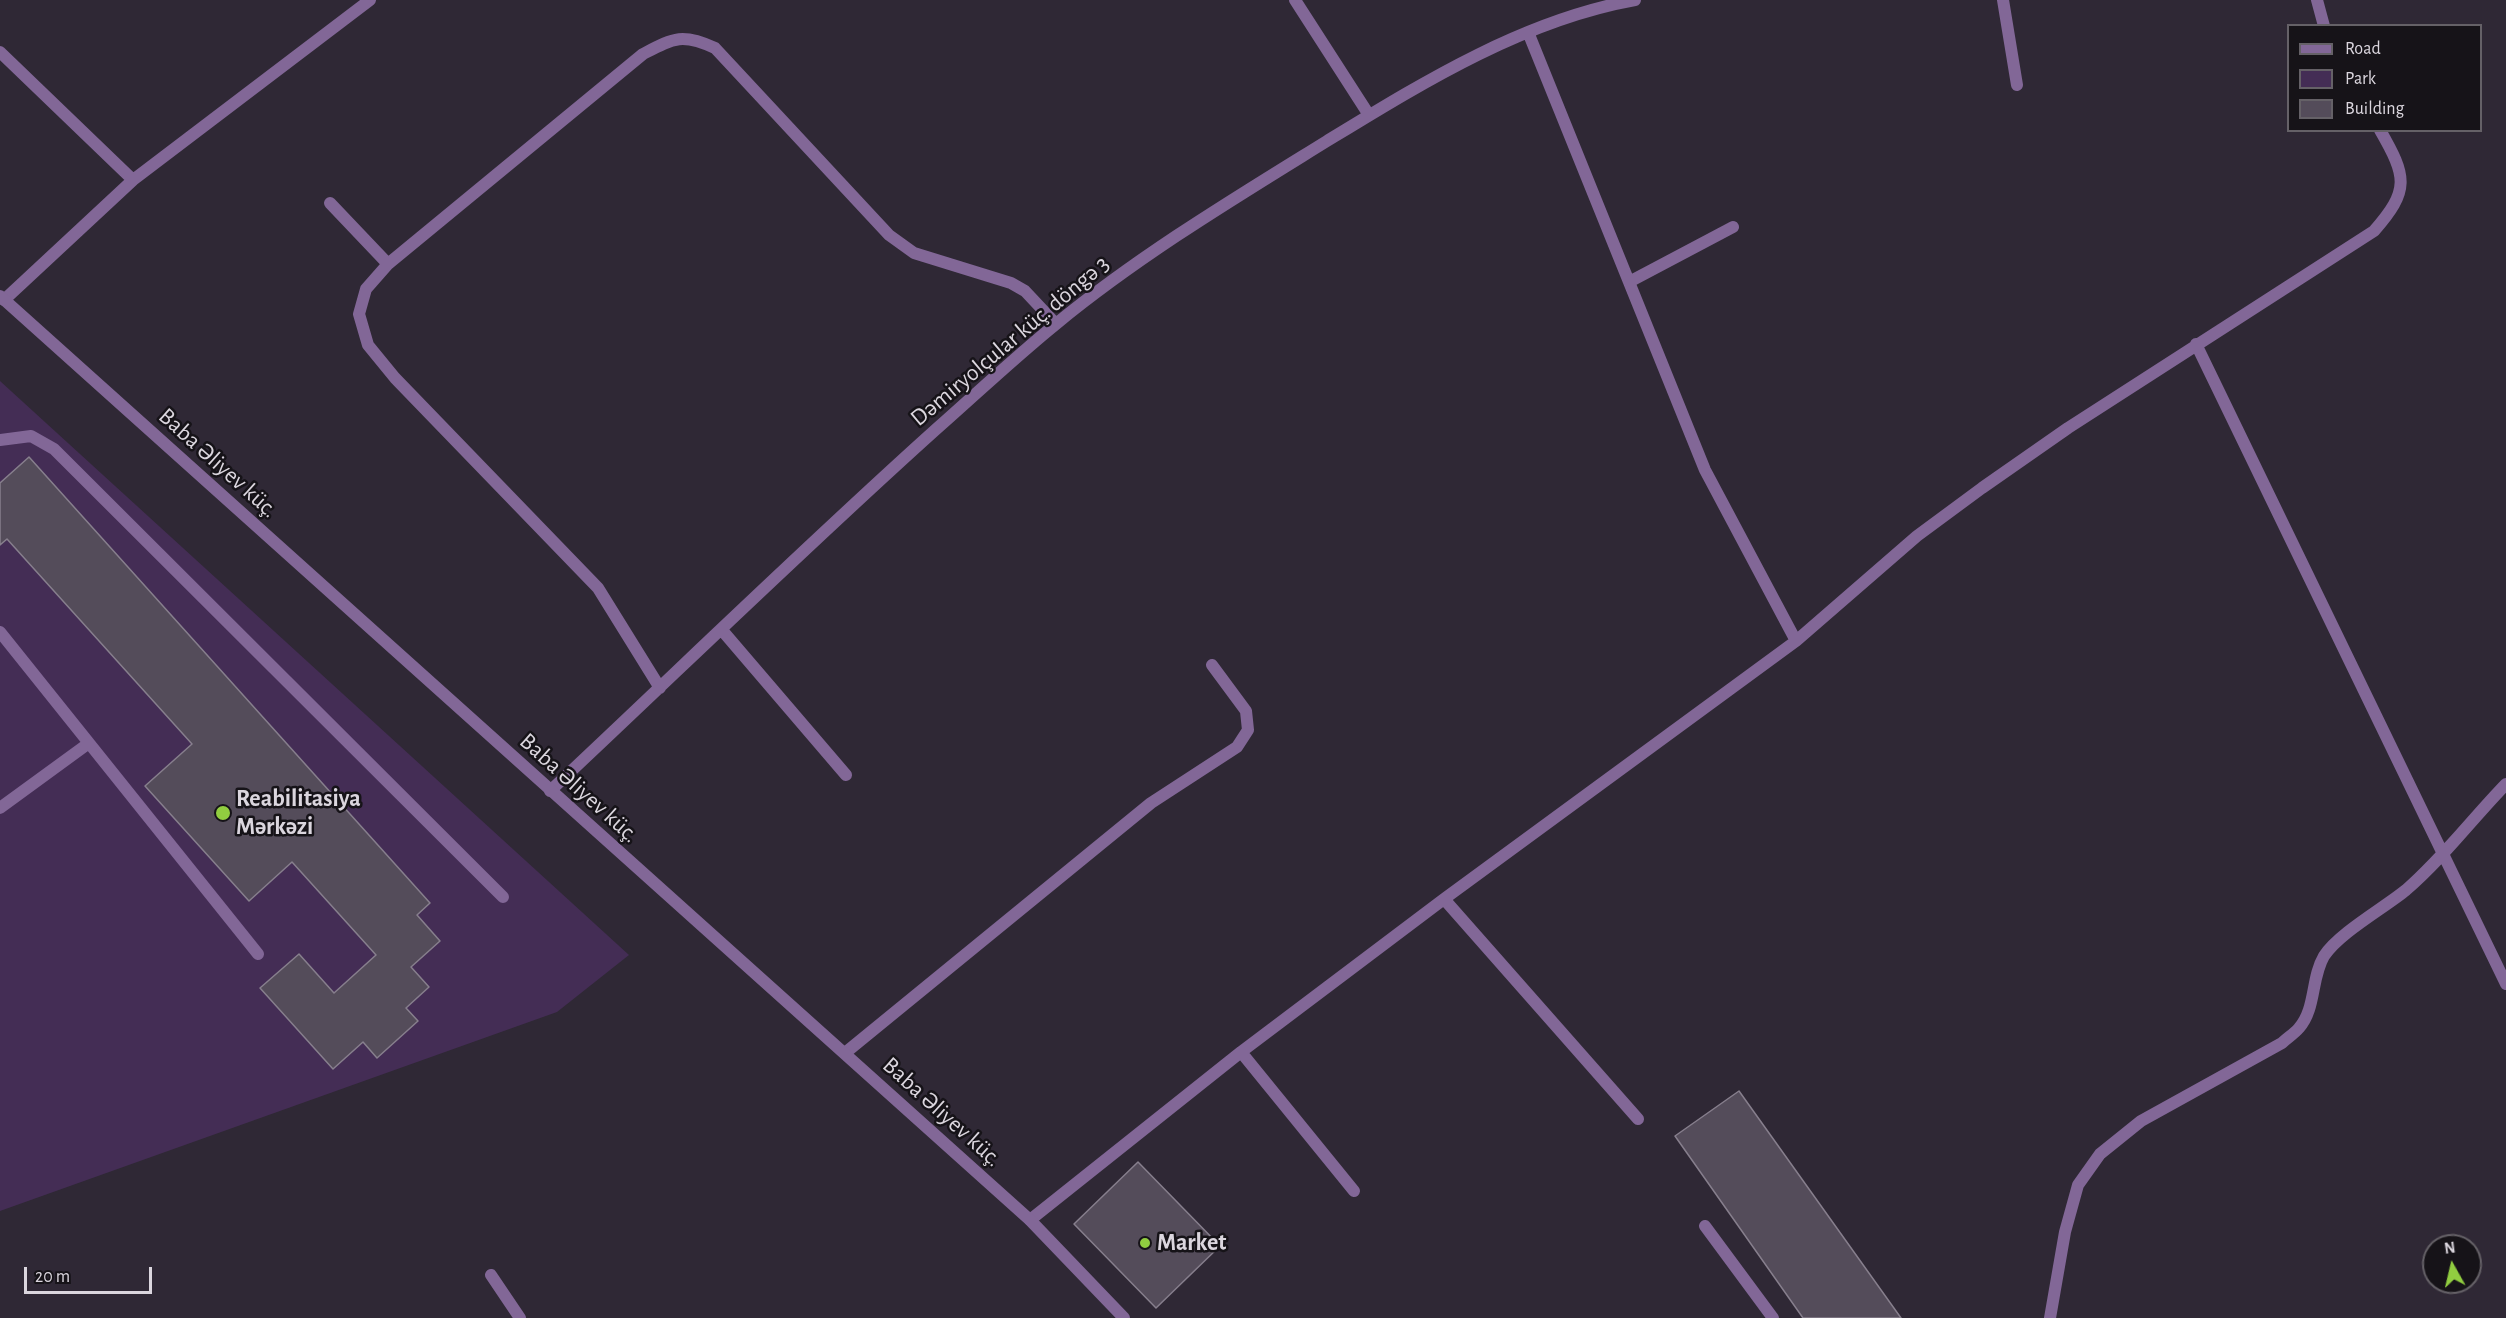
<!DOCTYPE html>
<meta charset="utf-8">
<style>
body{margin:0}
#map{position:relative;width:2506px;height:1318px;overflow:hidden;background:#2f2835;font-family:"Alegreya Sans",sans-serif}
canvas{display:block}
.legend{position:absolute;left:2287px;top:24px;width:195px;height:108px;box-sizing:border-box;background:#161318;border:2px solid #656167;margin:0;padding:8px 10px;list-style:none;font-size:18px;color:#dbd6de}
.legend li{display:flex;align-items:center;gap:12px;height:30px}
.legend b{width:30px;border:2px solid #656167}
.north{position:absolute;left:2422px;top:1234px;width:60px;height:60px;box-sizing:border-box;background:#161318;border:2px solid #656167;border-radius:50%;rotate:352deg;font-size:16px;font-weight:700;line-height:24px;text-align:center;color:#dbd6de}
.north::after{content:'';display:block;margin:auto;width:21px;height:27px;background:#91cd40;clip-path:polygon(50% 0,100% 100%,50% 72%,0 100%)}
.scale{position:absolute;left:24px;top:1267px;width:128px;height:27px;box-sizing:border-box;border:3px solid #dbd6de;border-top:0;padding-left:8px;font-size:18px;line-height:21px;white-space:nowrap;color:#dbd6de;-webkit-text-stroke:4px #161318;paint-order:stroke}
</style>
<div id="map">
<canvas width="2506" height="1318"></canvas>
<ul class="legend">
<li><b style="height:8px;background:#826797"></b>Road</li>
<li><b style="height:16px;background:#442d55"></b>Park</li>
<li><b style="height:16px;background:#544c5a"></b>Building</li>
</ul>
<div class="north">N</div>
<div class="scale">20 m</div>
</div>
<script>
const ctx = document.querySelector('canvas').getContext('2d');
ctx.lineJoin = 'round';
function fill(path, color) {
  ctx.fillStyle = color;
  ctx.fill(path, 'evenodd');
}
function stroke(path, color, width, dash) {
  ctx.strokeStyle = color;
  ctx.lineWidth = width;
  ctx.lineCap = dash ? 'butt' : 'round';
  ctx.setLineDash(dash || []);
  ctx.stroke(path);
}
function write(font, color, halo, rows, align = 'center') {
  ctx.font = font + ' "Alegreya Sans",sans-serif';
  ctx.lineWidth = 5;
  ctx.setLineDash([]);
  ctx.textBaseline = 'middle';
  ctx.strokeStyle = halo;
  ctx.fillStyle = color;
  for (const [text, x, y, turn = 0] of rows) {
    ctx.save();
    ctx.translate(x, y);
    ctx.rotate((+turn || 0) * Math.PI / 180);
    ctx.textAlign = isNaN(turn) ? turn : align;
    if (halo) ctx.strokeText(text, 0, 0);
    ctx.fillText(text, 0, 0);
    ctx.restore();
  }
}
const green = new Path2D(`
 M 0,381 L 629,955 L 557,1012 L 0,1211 Z`);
const building = new Path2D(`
 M 29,457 L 430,903 L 417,915 L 440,941 L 411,967 L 429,987 L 406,1008 L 418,1021 L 377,1058 L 363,1042 L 333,1069 L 260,988 L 299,954 L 334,993 L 376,955 L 292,862 L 249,901 L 145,786 L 192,744 L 7,539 L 0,545 L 0,483 Z
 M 1739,1091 L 1901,1318 L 1803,1318 L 1675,1136 Z
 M 1138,1162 L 1220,1246 L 1156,1308 L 1074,1224 Z`);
const service = new Path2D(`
 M 0,440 L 31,436 L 54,449 L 503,897
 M 0,632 L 258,954
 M 0,808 L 89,743
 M 491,1275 L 520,1318`);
const minor = new Path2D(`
 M 1295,0 L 1369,115
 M 2003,0 L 2017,85
 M 2317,0 L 2324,26
 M 1528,32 L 1705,470 L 1796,641
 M 0,52 L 133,180
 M 330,203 L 388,264
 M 1629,282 L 1733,227
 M 4,300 L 133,180 L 370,0
 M 2196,344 L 2506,984
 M 721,629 L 846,775
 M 660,688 L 598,588 L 395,378 L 368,345 L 359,314 L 366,289 L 388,264 L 643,54 C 674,38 682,33 715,48 L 889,235 L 914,253 L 1011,283 L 1025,291 L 1056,324
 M 550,791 C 678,671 803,549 933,432 C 974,396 1014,358 1056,324 C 1140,255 1235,198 1327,141 C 1422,83 1523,20 1635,0
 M 1444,899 L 1638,1119
 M 1241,1052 L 1354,1191
 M 845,1053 L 1151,803 L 1237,747 L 1248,730 L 1246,711 L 1212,665
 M 1030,1220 L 1241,1052 L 1444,899 L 1796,641 L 1917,536 L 1982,488 L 2068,428 L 2374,231 C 2410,190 2407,177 2380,130
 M 1705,1226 L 1773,1318
 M 2050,1318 L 2065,1232 L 2078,1185 L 2100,1154 L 2141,1121 L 2282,1043 C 2287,1038 2294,1034 2299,1028 C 2316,1009 2311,978 2324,956 C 2339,933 2384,908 2406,890 C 2443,858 2472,819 2506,784`);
const tertiary = new Path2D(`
 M 0,296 L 1030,1220 L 1124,1318`);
const markers = [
 [223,813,8,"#91cd40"],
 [1145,1243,6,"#91cd40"]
];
const streetNames = [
 ["Dəmiryolçular küç. döngə 3",1010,341,-40],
 ["Baba Əliyev küç.",218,463,42],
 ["Baba Əliyev küç.",579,788,42],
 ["Baba Əliyev küç.",942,1112,42]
];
const poiNames = [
 ["Reabilitasiya",236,799],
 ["Mərkəzi",236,827],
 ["Market",1157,1243]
];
fill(green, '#442d55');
fill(building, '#544c5a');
stroke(building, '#877f8d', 1.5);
stroke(service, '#826797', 12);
stroke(minor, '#826797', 12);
stroke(tertiary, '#826797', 12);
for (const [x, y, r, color] of markers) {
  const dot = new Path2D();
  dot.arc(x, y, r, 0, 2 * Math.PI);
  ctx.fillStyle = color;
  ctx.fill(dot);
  stroke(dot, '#161318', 2);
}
write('24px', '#dbd6de', '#161318', streetNames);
write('bold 24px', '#dbd6de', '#161318', poiNames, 'left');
</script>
